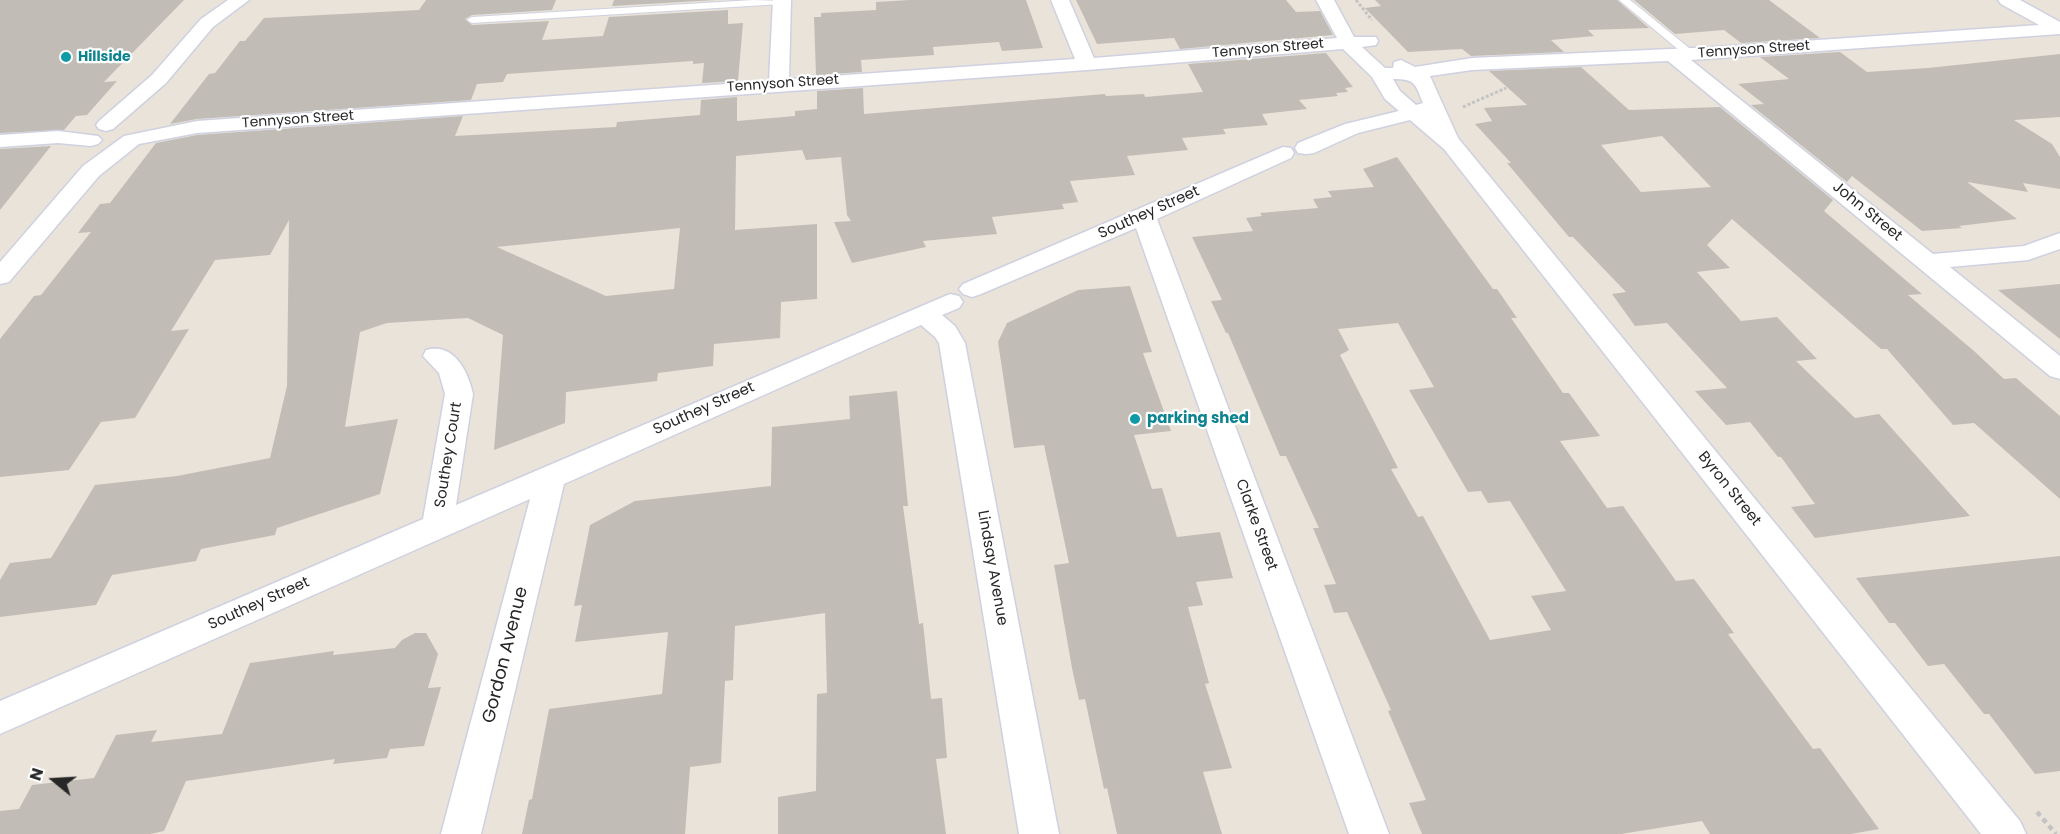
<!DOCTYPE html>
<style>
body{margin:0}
#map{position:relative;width:2060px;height:834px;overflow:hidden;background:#e9e3da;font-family:Poppins,sans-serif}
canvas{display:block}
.north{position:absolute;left:24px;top:750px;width:60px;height:60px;-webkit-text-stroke:4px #fff;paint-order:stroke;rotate:288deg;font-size:16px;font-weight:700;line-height:24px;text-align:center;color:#272727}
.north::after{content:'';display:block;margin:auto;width:21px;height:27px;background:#272727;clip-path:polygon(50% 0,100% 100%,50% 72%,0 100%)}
</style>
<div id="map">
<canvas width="2060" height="834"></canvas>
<div class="north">N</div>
</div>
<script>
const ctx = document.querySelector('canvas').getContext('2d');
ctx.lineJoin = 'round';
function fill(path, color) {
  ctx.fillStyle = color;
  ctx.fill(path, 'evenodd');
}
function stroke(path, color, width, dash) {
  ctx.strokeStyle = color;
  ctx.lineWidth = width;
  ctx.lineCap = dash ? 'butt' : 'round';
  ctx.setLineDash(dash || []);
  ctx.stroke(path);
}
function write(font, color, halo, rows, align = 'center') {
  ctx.font = font + ' Poppins,sans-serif';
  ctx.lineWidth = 4.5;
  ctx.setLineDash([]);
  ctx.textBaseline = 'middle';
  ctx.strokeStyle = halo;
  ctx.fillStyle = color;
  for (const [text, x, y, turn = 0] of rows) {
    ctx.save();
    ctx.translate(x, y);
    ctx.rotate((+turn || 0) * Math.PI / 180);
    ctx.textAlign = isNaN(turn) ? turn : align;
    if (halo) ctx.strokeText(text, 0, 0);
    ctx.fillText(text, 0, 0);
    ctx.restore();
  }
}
const building = new Path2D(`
 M 0,0 L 184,0 L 104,82 L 117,81 L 87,115 L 76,116 L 64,130 L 0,133 Z
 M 426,0 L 556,0 L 552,10 L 472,15 L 465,19 L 472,25 L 549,21 L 542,40 L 603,36 L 609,17 L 728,10 L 728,24 L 743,23 L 738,81 L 702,83 L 704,63 L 693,64 L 693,61 L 507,74 L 503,82 L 477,84 L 471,100 L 197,119 L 170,124 L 209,74 L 215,73 L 240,41 L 245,41 L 264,18 L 419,10 Z
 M 614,0 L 716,0 L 612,6 Z
 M 910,0 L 1026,0 L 1043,48 L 1002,51 L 999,42 L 933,47 L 934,55 L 861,60 L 862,72 L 816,75 L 814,17 L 821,17 L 821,13 L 876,10 L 876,2 Z
 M 1076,0 L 1286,0 L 1296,12 L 1320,11 L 1333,35 L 1180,49 L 1174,38 L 1097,44 Z
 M 1375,0 L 1617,0 L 1649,28 L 1588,30 L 1594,36 L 1551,40 L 1564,52 L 1471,56 L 1462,49 L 1408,52 L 1365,8 L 1381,6 Z
 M 1634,0 L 1769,0 L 1820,38 L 1741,43 L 1724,30 L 1675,34 Z
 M 1840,52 L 1867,72 L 1928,68 L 2060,54 L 2060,117 L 2014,120 L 2052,144 L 2060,157 L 2060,189 L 2023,183 L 2028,192 L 1967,182 L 2017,219 L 1959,226 L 1962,228 L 1922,231 L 1852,176 L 1847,182 L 1751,105 L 1764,104 L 1738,84 L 1789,79 L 1760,57 Z
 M 1326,53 L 1353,87 L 1345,88 L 1348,92 L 1336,93 L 1338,96 L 1299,100 L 1307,109 L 1262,114 L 1268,125 L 1223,129 L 1226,134 L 1182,138 L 1188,150 L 1127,156 L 1135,175 L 1070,181 L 1078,202 L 1062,204 L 1064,209 L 992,217 L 997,234 L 923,241 L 926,247 L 852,263 L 834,222 L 851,221 L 847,215 L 841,157 L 806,160 L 802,150 L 736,156 L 735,230 L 817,224 L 817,299 L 781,302 L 780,338 L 714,344 L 713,366 L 658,373 L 657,381 L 566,392 L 565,423 L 494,450 L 503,335 L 468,318 L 387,323 L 360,332 L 345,427 L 398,419 L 380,494 L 277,528 L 275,535 L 201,549 L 196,561 L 112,575 L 96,605 L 0,617 L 0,580 L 10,563 L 51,558 L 95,485 L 177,476 L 270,458 L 287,386 L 289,220 L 270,255 L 215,260 L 171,331 L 189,329 L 135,418 L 101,422 L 69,470 L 0,477 L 0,339 L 34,296 L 41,295 L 91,232 L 78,233 L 100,204 L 110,203 L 156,143 L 197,135 L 463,116 L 455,136 L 616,127 L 617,122 L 700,115 L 701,100 L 737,97 L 737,121 L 795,116 L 795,111 L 817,109 L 817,91 L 863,88 L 864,114 L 1105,94 L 1106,96 L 1144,94 L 1145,97 L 1203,92 L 1188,64 ZM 680,228 L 674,289 L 606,296 L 497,247 Z
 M 1581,67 L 1629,110 L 1720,107 L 1833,200 L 1824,211 L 1922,294 L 1908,295 L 1974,351 L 2004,379 L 2016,378 L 2060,416 L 2060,499 L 1974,423 L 1953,425 L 1887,349 L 1881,349 L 1732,219 L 1707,245 L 1730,268 L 1697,272 L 1741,321 L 1777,317 L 1817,359 L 1796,361 L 1855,418 L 1879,414 L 1970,516 L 1815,538 L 1791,507 L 1815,504 L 1781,457 L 1778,457 L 1750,422 L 1726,425 L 1695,391 L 1727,388 L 1667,323 L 1635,326 L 1612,294 L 1626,292 L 1573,237 L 1569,237 L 1507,163 L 1511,163 L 1475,124 L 1492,121 L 1484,108 L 1527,105 L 1489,71 ZM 1662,136 L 1711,187 L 1641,192 L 1601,145 Z
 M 51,146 L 0,210 L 0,149 Z
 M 1397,157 L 1493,289 L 1497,289 L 1517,318 L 1511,318 L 1563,393 L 1569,393 L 1600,436 L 1560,441 L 1607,508 L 1623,506 L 1676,581 L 1694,579 L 1734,633 L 1728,634 L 1813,749 L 1820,748 L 1879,829 L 1851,834 L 1710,834 L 1702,821 L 1621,834 L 1422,834 L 1409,803 L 1426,800 L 1388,711 L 1391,710 L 1347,612 L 1334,613 L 1324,585 L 1336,584 L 1313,528 L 1319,528 L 1286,456 L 1280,456 L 1228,333 L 1226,333 L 1211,301 L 1222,300 L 1192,237 L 1253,231 L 1246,218 L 1262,216 L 1260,213 L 1318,208 L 1313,199 L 1332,197 L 1328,191 L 1374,187 L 1363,169 ZM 1398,323 L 1434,387 L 1409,390 L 1468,492 L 1481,491 L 1488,503 L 1510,501 L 1566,591 L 1531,596 L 1551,630 L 1490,640 L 1423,516 L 1418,517 L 1391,469 L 1398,468 L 1340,355 L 1349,350 L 1338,329 Z
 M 2060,284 L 2060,339 L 1998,290 Z
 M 1130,286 L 1152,352 L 1143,353 L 1171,431 L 1134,435 L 1152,489 L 1162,488 L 1177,537 L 1220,532 L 1233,578 L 1196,582 L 1203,605 L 1188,607 L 1209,683 L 1205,684 L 1232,768 L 1203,772 L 1222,834 L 1117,834 L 1107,788 L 1104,789 L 1085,699 L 1079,700 L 1072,668 L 1054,565 L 1069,563 L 1044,445 L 1014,448 L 998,342 L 1007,323 L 1078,290 Z
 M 897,391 L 908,506 L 903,506 L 919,624 L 923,623 L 931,699 L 942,698 L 947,758 L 936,759 L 946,834 L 778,834 L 778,797 L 816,791 L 817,694 L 827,693 L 825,613 L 735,626 L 733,680 L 725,681 L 721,763 L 690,767 L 685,834 L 522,834 L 529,800 L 532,799 L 549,709 L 662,694 L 668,632 L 575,642 L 582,605 L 574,606 L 590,525 L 635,501 L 771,486 L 772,427 L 850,419 L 849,396 Z
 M 2060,556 L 2060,771 L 2035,774 L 1989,714 L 1984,714 L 1944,664 L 1928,666 L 1895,623 L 1889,623 L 1856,578 Z
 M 415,633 L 426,633 L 438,654 L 428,688 L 441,687 L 424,746 L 390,749 L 387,758 L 333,764 L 335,759 L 186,781 L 164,831 L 150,834 L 0,834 L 0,811 L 19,809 L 32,785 L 94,778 L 116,735 L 157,730 L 151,742 L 222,734 L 250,663 L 334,651 L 333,655 L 395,648 L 402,640 Z`);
const pathFar1 = new Path2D(`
 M 1356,0 L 1372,20
 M 1463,107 L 1506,88`);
const path = new Path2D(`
 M 2037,812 L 2056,834`);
const service = new Path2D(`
 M 753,0 L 787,1 L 782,4 L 472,23 L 467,20 L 472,17 Z
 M 1619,0 L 1630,0 L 1694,52 L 1694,56 L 1686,56 Z`);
const minor = new Path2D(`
 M 228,0 L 249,0 L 213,27 L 166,83 L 113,129 L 106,131 L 99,129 L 96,125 L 99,121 L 152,75 L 201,19 Z
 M 773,0 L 791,0 L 789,79 L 1075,59 L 1051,0 L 1069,0 L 1094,58 L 1337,38 L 1316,0 L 1334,0 L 1354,37 L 1376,37 L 1378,41 L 1376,45 L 1362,47 L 1385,68 L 1393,68 L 1394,62 L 1401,60 L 1415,67 L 1472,58 L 1715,47 L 2039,25 L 2001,4 L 1998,0 L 2020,0 L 2060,22 L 2060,34 L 1691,60 L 1933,254 L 2024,246 L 2060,233 L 2060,249 L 2028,260 L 1950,267 L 2060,356 L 2060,379 L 2050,376 L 1668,61 L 1472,70 L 1430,76 L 1458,138 L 2020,821 L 2026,834 L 1981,834 L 1444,149 L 1410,120 L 1358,133 L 1314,153 L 1306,154 L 1298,153 L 1295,148 L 1298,143 L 1345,124 L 1399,111 L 1385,99 L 1372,77 L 1343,49 L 1087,70 L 197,133 L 139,144 L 99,176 L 9,282 L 0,284 L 0,262 L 83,166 L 124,136 L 197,121 L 769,81 ZM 1393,79 C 1415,79 1415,83 1423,103 L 1416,105 L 1400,91 Z
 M 58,131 L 98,136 L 102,140 L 98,144 L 91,146 L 58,143 L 0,147 L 0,135 Z
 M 1283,147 L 1291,148 L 1294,153 L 1291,158 L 1157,219 L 1389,834 L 1349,834 L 1136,228 L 981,294 L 972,297 L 963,294 L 959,289 L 963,284 Z
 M 950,294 L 959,296 L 963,302 L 959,308 L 942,315 L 955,326 L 965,343 L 1059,834 L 1019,834 L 939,343 L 935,337 L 921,325 L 564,484 L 481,834 L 441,834 L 530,499 L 0,734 L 0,701 L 423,519 L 445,394 L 439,373 L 423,356 L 426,350 C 454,342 468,371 473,394 L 456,505 Z`);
const markers = [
 [66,57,6,"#0f9aa8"],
 [1135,419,6,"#0f9aa8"]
];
const farStreetnames = [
 ["Tennyson Street",1268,49,-5],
 ["Tennyson Street",1754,50,-4],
 ["Tennyson Street",783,84,-4],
 ["Tennyson Street",298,120,-4]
];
const farCulturenames = [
 ["Hillside",78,57]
];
const streetNames = [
 ["John Street",1867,212,39],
 ["Southey Street",1149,213,-24],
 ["Southey Street",704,409,-24],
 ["Southey Court",449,455,-81],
 ["Byron Street",1729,489,51],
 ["Clarke Street",1256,525,70],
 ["Lindsay Avenue",992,568,80],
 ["Southey Street",259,604,-24]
];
const cultureNames = [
 ["parking shed",1147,419]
];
const nearStreetnames = [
 ["Gordon Avenue",506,655,-76]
];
fill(building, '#c1bdb6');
stroke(service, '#cfd1e0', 2);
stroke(minor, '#cfd1e0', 3);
stroke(pathFar1, '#c3c3c3', 3, [3, 2]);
stroke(path, '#c3c3c3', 4.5, [5, 4]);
fill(service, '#fff');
fill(minor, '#fff');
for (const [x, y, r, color] of markers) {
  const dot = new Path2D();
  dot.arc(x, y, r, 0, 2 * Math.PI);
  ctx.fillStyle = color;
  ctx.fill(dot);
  stroke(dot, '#fff', 2);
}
write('14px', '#272727', '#fff', farStreetnames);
write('bold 14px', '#0d838f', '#fff', farCulturenames, 'left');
write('15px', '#272727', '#fff', streetNames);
write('bold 15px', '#0d838f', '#fff', cultureNames, 'left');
write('18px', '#272727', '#fff', nearStreetnames);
</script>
